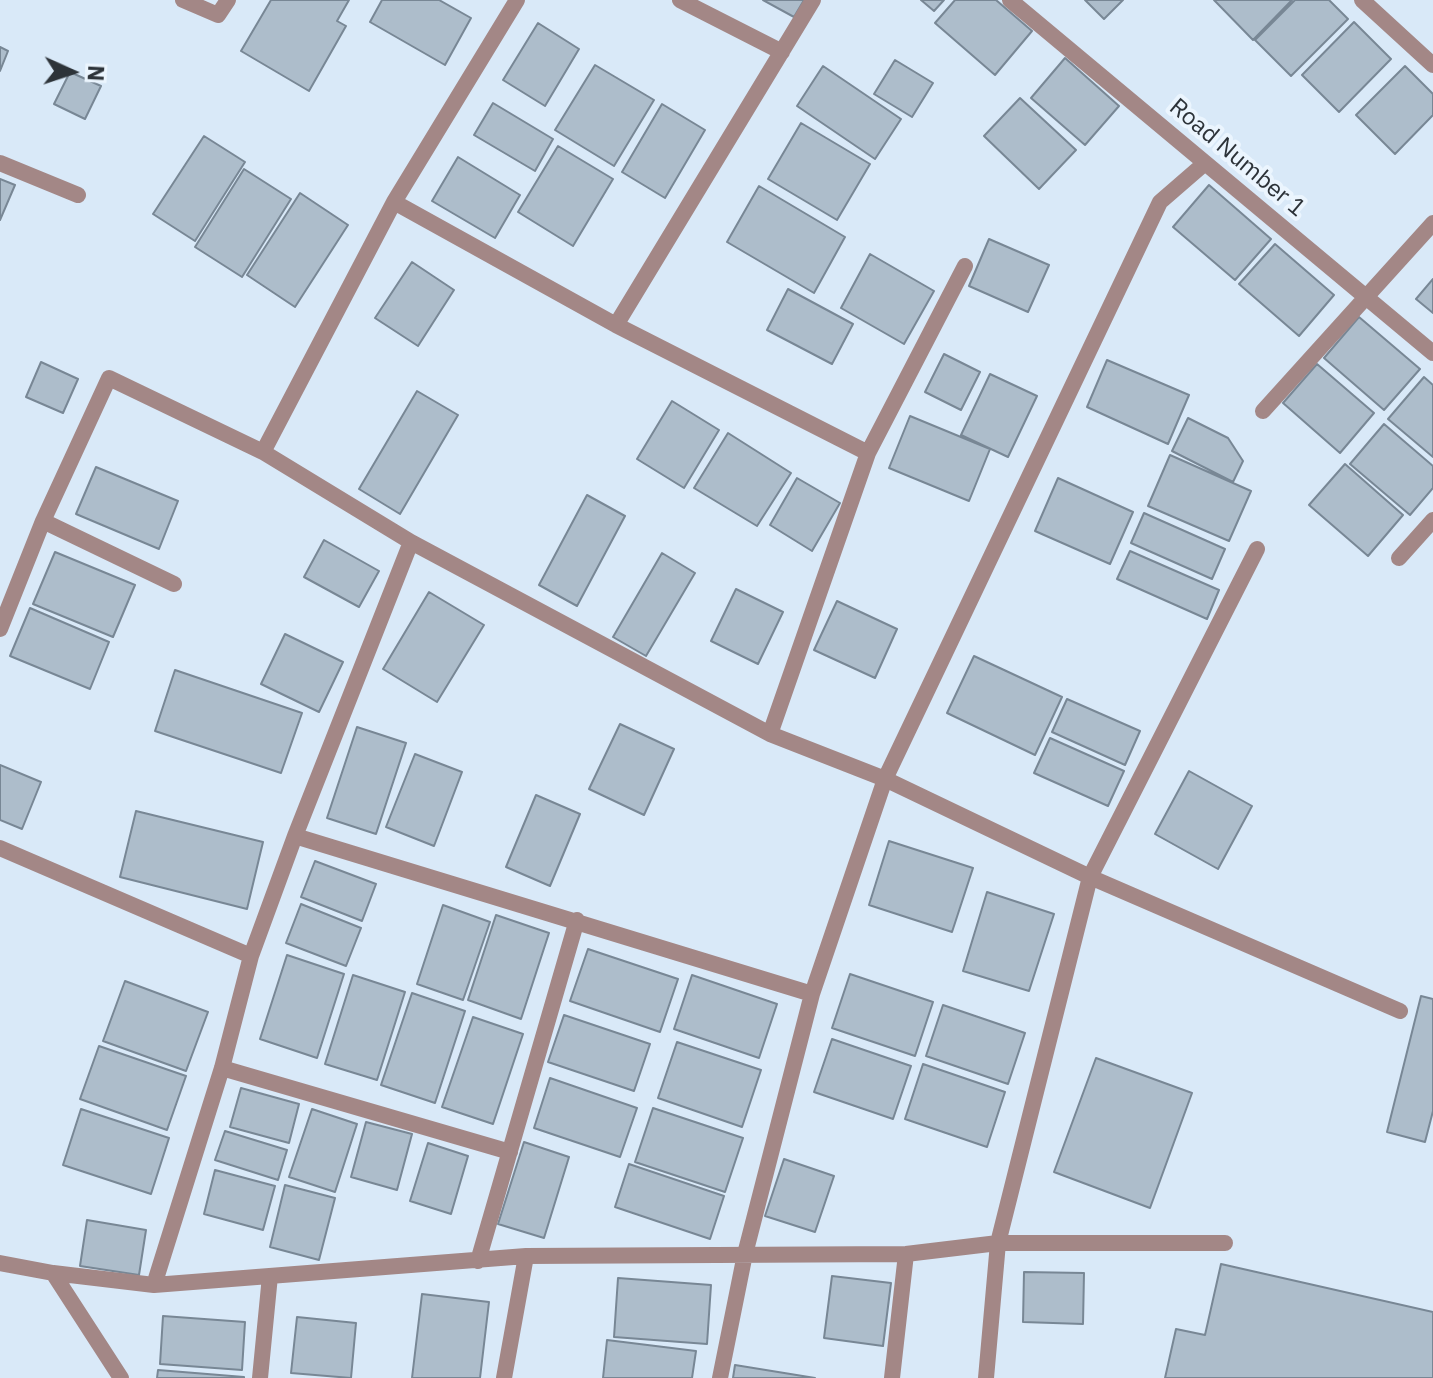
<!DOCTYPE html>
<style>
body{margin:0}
#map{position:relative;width:1433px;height:1378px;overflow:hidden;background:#d9e9f8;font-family:"IBM Plex Sans",sans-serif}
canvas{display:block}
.north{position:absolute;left:32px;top:32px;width:80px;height:80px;-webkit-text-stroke:6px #ebf5fe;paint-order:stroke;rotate:93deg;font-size:22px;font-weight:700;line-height:32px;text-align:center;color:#2d3339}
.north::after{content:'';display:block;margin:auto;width:28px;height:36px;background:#2d3339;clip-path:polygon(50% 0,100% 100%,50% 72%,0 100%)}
</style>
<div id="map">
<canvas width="1433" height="1378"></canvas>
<div class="north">N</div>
</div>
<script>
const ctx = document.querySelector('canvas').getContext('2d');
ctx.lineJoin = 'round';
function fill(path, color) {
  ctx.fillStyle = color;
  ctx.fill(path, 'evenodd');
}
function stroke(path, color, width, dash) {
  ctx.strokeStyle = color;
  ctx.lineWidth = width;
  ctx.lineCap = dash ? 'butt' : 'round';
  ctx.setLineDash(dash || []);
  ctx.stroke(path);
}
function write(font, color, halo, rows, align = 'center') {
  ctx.font = font + ' "IBM Plex Sans",sans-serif';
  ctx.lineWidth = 8;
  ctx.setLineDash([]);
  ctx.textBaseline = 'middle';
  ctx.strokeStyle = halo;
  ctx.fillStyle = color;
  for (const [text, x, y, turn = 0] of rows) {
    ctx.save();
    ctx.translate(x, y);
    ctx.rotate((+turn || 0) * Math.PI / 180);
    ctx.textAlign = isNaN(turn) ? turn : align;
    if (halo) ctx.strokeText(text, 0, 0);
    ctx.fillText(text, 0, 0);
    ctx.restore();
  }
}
const building = new Path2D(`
 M 271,0 L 349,0 L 337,21 L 346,26 L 309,91 L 241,51 Z
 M 382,0 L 439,0 L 471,18 L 445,65 L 370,22 Z
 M 763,0 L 804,0 L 794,17 Z
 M 921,0 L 944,0 L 934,11 Z
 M 955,0 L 996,0 L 1032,31 L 995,75 L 935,23 Z
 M 1085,0 L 1123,0 L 1104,19 Z
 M 1214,0 L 1292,0 L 1253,40 Z
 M 1295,0 L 1329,0 L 1348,19 L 1291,76 L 1255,40 Z
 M 1354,22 L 1391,59 L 1339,112 L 1302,75 Z
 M 538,23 L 579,49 L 545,106 L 503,80 Z
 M 0,47 L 8,51 L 0,71 Z
 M 1065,58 L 1119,106 L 1085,145 L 1031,98 Z
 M 895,60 L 933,83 L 912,117 L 874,94 Z
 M 595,65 L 654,100 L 614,166 L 555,130 Z
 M 823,66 L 901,119 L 875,159 L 797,106 Z
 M 1405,66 L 1433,94 L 1433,115 L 1395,154 L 1356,115 Z
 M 70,72 L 101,86 L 85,119 L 54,104 Z
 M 1020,98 L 1076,150 L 1039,189 L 984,136 Z
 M 493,103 L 553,139 L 535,171 L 474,135 Z
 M 662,104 L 705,130 L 665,198 L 622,172 Z
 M 801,123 L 870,164 L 837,220 L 768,179 Z
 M 204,136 L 245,162 L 195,241 L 153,214 Z
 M 558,146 L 613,179 L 573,246 L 518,212 Z
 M 458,157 L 520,195 L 495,238 L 432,201 Z
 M 244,169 L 291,199 L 242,277 L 195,247 Z
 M 0,179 L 15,185 L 0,220 Z
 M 1209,185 L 1271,239 L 1235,280 L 1173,227 Z
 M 759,186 L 845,237 L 814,293 L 727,242 Z
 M 300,193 L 348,225 L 295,307 L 247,275 Z
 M 989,239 L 1049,265 L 1028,312 L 969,286 Z
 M 1275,244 L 1334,295 L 1299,336 L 1239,284 Z
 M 870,254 L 934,291 L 904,344 L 841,308 Z
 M 412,262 L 454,290 L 418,346 L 375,318 Z
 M 1433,279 L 1433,313 L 1416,299 Z
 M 788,289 L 853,324 L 832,364 L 767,330 Z
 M 1359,317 L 1420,369 L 1384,410 L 1324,358 Z
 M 944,354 L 980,372 L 961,410 L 925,392 Z
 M 1107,360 L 1189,395 L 1168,444 L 1087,407 Z
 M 41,362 L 78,379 L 63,413 L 26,397 Z
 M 1317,364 L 1374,413 L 1340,453 L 1283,403 Z
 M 990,374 L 1037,396 L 1008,457 L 961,435 Z
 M 1424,377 L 1433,385 L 1433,457 L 1388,419 Z
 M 417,391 L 458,415 L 400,514 L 359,489 Z
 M 672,401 L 719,430 L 684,488 L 637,459 Z
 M 910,416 L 990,449 L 969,501 L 889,468 Z
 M 1188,418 L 1228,438 L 1243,461 L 1233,482 L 1172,451 Z
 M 1384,424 L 1433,466 L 1433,488 L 1410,515 L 1350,464 Z
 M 728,433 L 791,473 L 757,526 L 694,488 Z
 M 1170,455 L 1251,491 L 1229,541 L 1148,506 Z
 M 1345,464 L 1403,515 L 1368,556 L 1309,505 Z
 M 96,467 L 178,501 L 159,549 L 76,514 Z
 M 797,478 L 840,503 L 812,551 L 770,525 Z
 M 1058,478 L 1133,512 L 1110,564 L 1035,531 Z
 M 587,495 L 625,516 L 577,606 L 539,585 Z
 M 1144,513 L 1225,549 L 1212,579 L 1131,543 Z
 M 324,540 L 379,571 L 359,607 L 304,577 Z
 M 1130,551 L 1219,590 L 1207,619 L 1117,579 Z
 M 55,552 L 135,585 L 113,637 L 33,604 Z
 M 662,553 L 695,573 L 646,656 L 613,637 Z
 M 736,589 L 783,612 L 758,664 L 711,641 Z
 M 429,592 L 484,625 L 437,702 L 383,669 Z
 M 837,601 L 897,629 L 875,678 L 814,650 Z
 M 30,608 L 109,642 L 90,689 L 10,656 Z
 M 285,634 L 343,662 L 319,712 L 261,684 Z
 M 974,656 L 1062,697 L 1035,755 L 947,713 Z
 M 175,670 L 302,713 L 281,773 L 155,731 Z
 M 1067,699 L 1140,731 L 1125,765 L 1052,732 Z
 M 620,724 L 674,749 L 644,815 L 589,789 Z
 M 357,727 L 406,743 L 376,834 L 327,818 Z
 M 1050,738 L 1124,771 L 1108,806 L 1034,773 Z
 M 415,754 L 462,772 L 434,846 L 386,827 Z
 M 0,765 L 41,782 L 22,829 L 0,820 Z
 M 1189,771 L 1252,806 L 1218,869 L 1155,834 Z
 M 536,795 L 580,814 L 550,886 L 506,867 Z
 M 136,811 L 263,842 L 247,909 L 120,877 Z
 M 889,841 L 973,868 L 952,932 L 869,905 Z
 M 315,861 L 376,884 L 362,921 L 301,897 Z
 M 987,892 L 1054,914 L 1029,991 L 963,971 Z
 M 301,904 L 361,928 L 346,966 L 286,943 Z
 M 443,905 L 490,922 L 463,1000 L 417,984 Z
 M 496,915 L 549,933 L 521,1019 L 468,1000 Z
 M 588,949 L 678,979 L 660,1032 L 570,1001 Z
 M 287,955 L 344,974 L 317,1058 L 260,1039 Z
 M 850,974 L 933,1002 L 915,1056 L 832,1028 Z
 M 353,975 L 405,992 L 377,1080 L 325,1064 Z
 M 692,975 L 777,1004 L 759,1058 L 674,1029 Z
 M 125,981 L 208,1012 L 186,1071 L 103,1041 Z
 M 412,993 L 465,1011 L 435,1103 L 381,1085 Z
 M 1421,996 L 1433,999 L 1433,1111 L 1425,1142 L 1387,1132 Z
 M 943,1005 L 1025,1033 L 1008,1084 L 926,1056 Z
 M 564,1015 L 650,1044 L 634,1091 L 548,1062 Z
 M 473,1017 L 523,1034 L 493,1124 L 442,1107 Z
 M 832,1039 L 911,1066 L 893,1119 L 814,1092 Z
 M 677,1042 L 761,1070 L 742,1127 L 658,1098 Z
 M 99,1046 L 186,1076 L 167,1130 L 80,1099 Z
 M 1096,1058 L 1192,1093 L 1150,1208 L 1054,1172 Z
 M 923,1064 L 1005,1092 L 987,1147 L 905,1119 Z
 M 550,1078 L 637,1108 L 620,1157 L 534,1128 Z
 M 241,1088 L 299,1104 L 289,1143 L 230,1127 Z
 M 653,1108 L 743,1138 L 725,1192 L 635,1162 Z
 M 81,1109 L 169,1138 L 151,1194 L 63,1165 Z
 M 312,1109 L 357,1124 L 335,1192 L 289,1177 Z
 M 366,1122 L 412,1134 L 397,1190 L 351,1177 Z
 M 225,1131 L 287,1150 L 278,1180 L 215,1160 Z
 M 524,1142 L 569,1157 L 544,1238 L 498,1224 Z
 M 428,1143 L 468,1156 L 451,1214 L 410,1201 Z
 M 784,1159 L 834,1176 L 815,1232 L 765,1216 Z
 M 629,1164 L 724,1196 L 710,1239 L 615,1207 Z
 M 215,1170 L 275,1186 L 263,1230 L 204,1214 Z
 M 285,1185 L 335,1198 L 319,1260 L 270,1247 Z
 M 87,1220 L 146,1230 L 139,1275 L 80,1266 Z
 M 1221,1264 L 1433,1312 L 1433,1378 L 1165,1378 L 1176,1329 L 1205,1335 Z
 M 1024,1272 L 1084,1273 L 1083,1324 L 1023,1322 Z
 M 832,1276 L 891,1283 L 883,1346 L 824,1338 Z
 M 618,1278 L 711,1285 L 707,1344 L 614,1337 Z
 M 422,1294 L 489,1302 L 480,1378 L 412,1378 Z
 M 163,1316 L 245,1322 L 242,1370 L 160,1364 Z
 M 297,1317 L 356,1323 L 351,1378 L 291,1373 Z
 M 607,1340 L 696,1351 L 692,1378 L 603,1378 Z
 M 735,1365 L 815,1378 L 733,1378 Z
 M 158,1370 L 244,1377 L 244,1378 L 157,1378 Z`);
const street = new Path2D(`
 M 183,0 L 218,15 L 228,0
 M 680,0 L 782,52
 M 1010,0 L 1433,353
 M 1362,0 L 1433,65
 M 0,163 L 78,195
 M 394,202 L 616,325 L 868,453
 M 616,325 L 813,0
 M 1263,411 L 1433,223
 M 263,452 L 394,202 L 517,0
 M 43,521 L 174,584
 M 1399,558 L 1433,520
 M 0,629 L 43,521 L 109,378 L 263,452 L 411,542 L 770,734 L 885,779 L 1090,877 L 1400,1011
 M 770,734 L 868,453 L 965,266
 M 295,836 L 812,994
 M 0,848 L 251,956
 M 222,1068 L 510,1152
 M 478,1261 L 577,920
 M 0,1263 L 53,1273 L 154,1285 L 526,1256 L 906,1254 L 998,1243 L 1225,1243
 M 53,1273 L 121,1378
 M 154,1285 L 222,1068 L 251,956 L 295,836 L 411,542
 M 260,1378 L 270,1276
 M 504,1378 L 526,1256
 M 720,1378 L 745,1254 L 812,994 L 885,779 L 1160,202 L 1205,163
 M 892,1378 L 906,1254
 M 986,1378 L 998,1243 L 1090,877 L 1257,549`);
const streetNames = [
 ["Road Number 1",1237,158,40]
];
fill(building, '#adbdcb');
stroke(building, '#788795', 2);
stroke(street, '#a38786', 16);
write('24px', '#2d3339', '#ebf5fe', streetNames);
</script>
